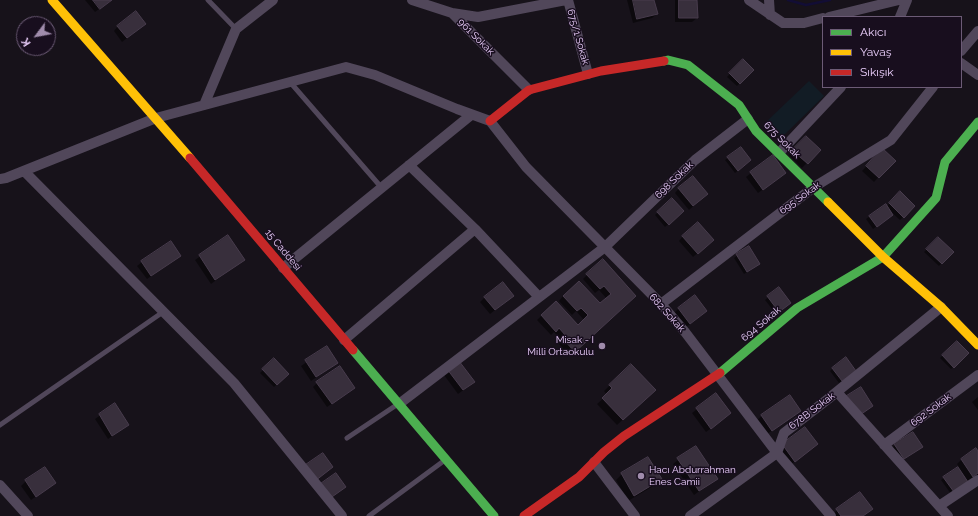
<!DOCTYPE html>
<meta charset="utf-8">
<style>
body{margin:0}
#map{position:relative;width:978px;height:516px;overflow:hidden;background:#17121a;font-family:Raleway,sans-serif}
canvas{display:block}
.legend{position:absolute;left:822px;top:16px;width:140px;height:72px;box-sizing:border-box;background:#180e1e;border:1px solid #6c5b76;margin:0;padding:5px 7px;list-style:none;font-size:12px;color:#eacefb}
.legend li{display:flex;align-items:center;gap:8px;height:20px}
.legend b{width:20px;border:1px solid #6c5b76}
.north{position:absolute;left:16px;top:16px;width:40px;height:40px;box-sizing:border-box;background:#180e1e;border:1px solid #6c5b76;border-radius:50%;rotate:238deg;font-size:11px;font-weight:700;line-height:16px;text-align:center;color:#eacefb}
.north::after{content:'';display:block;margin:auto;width:14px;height:18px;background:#a08cac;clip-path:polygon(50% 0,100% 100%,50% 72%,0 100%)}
</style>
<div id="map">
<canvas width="978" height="516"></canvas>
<ul class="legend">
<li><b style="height:5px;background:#4caf50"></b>Akıcı</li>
<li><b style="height:5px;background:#ffc107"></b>Yavaş</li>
<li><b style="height:5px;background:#c62828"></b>Sıkışık</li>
</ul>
<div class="north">K</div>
</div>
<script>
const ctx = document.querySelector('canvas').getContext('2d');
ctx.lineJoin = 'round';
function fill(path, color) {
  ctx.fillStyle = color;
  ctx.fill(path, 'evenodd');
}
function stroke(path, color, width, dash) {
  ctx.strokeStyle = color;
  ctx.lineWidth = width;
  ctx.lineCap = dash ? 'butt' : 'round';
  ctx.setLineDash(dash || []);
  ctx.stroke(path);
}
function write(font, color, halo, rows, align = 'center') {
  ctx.font = font + ' Raleway,sans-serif';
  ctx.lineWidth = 3;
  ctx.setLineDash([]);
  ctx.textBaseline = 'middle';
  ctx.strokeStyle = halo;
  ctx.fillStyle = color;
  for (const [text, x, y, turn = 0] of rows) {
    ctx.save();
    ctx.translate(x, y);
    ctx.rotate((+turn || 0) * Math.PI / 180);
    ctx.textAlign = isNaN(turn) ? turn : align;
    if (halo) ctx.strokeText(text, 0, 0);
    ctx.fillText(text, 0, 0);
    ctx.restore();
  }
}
const green = new Path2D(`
 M 809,81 L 824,96 L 781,138 L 766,122 Z`);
const shadow = new Path2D(`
 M 85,0 L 112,0 L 95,12 Z
 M 627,0 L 653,0 L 657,14 L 652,18 L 633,23 Z
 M 675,0 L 696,0 L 697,18 L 692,22 L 675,22 Z
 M 118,26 L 140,28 L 122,42 L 114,31 Z
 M 743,60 L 753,70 L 737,86 L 727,77 Z
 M 806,137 L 819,150 L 802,168 L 789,155 Z
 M 882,150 L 894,161 L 874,182 L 862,171 Z
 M 728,158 L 747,163 L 735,173 L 725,160 Z
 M 751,173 L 780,177 L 758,193 L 746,177 Z
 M 679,188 L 707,194 L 689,210 L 675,193 Z
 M 900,193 L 914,206 L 900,220 L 890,211 L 892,215 L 873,229 L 866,219 L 885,205 L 886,207 Z
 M 672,199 L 683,211 L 665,227 L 655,215 Z
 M 683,236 L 708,244 L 693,257 L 679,241 Z
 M 228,237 L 243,260 L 211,284 L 195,260 Z
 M 938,238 L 952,252 L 939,266 L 924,252 Z
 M 749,247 L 759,264 L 744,274 L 734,258 Z
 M 180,256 L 147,279 L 137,266 L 142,262 Z
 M 587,275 L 631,301 L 570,356 L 559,344 L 562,341 L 554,332 L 551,335 L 537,320 L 556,302 L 578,326 L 584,320 L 576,311 L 572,315 L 559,301 L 563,296 L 600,305 L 607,299 L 599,290 L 595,293 L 583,279 Z
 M 779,288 L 787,305 L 776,314 L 765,300 Z
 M 485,297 L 508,300 L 490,314 L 480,302 Z
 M 679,308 L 702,315 L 686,327 L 674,313 Z
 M 957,342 L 967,353 L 951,369 L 940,358 Z
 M 327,348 L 337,363 L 311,381 L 301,366 Z
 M 274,360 L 287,374 L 274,387 L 260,373 Z
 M 833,368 L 852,373 L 839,383 L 830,371 Z
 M 448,370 L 469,386 L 458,394 L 444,375 Z
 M 317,383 L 349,392 L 327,407 L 313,387 Z
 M 610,385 L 648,396 L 617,425 L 597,404 L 607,395 L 604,391 Z
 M 716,394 L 725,418 L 706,432 L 692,413 Z
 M 978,397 L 978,410 L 972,402 Z
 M 115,405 L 128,425 L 108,439 L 95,419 Z
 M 795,415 L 767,434 L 757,420 L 762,416 Z
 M 805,428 L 817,444 L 790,465 L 778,449 Z
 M 895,445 L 922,447 L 899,463 L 890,450 Z
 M 695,447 L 717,478 L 694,495 L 673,464 Z
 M 976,450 L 978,450 L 978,474 L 951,494 L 941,480 L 959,467 L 957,464 L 961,460 Z
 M 648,458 L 661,479 L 655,485 L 628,501 L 616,480 L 622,474 Z
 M 26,481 L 55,483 L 31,500 L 21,486 Z
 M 837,510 L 867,513 L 863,516 L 834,516 L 833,514 Z`);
const stream = new Path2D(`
 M 788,0 L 806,5 L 830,0`);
const building = new Path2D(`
 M 93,0 L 112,0 L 100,9 Z
 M 633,0 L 654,0 L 658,14 L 637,19 Z
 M 679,0 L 697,0 L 698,18 L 679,18 Z
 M 136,11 L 146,24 L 127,38 L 117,26 Z
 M 743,59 L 754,70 L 740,84 L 729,73 Z
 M 806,136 L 821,150 L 808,164 L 792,150 Z
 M 741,147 L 751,160 L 738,171 L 727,157 Z
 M 882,148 L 896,161 L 879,178 L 866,166 Z
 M 773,155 L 786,173 L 763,190 L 750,172 Z
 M 693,176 L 708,194 L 693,206 L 678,188 Z
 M 900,191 L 915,206 L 904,218 L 889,203 Z
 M 672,198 L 684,211 L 669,225 L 657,212 Z
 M 886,204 L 893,215 L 877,227 L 869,216 Z
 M 698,222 L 714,240 L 698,254 L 682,236 Z
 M 228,235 L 245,260 L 215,280 L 199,255 Z
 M 938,237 L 954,252 L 942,264 L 926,249 Z
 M 171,241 L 181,256 L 151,276 L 141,261 Z
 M 749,246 L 760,264 L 747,272 L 736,254 Z
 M 603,259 L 636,296 L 575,352 L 563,339 L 566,336 L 559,328 L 556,332 L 541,315 L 556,301 L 578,325 L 588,315 L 581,308 L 577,311 L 563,296 L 579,281 L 600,303 L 611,294 L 604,286 L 600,289 L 586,274 Z
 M 503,282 L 514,296 L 495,310 L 484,297 Z
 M 779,287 L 791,303 L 779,312 L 767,296 Z
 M 695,295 L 707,311 L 690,324 L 678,308 Z
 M 957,341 L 969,353 L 954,368 L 942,355 Z
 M 327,346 L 338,363 L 316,377 L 305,360 Z
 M 846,357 L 856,371 L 842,381 L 832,368 Z
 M 274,358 L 289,374 L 277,385 L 262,369 Z
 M 459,361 L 475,382 L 463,390 L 447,369 Z
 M 631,364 L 656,390 L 623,420 L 602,398 L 612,388 L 609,385 Z
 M 340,366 L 355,388 L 332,404 L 316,382 Z
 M 861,387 L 873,406 L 860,415 L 845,397 Z
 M 716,393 L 731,413 L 711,429 L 696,408 Z
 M 790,395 L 801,411 L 772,431 L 761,415 Z
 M 115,403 L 129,425 L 112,436 L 99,414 Z
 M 805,427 L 818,444 L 795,462 L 782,444 Z
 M 913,432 L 923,447 L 904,459 L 894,444 Z
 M 696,446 L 718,479 L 699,491 L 677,458 Z
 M 976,448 L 978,451 L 978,473 L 973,477 L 961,459 Z
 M 323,453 L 333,467 L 315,481 L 304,466 Z
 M 648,457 L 662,479 L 634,496 L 621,473 Z
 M 45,467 L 56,483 L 36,497 L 25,480 Z
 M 958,467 L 968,482 L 954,492 L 943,477 Z
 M 336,473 L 346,487 L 329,499 L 319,485 Z
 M 860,492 L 873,509 L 863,516 L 841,516 L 836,509 Z`);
const lane = new Path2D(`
 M 208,0 L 236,29
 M 290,82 L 381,187
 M 0,425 L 163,312
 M 347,438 L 398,404
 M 369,516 L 445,460`);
const street = new Path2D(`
 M 412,0 L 452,13 L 529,90
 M 568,0 L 588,74
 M 749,0 L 783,23 L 804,23 L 823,18
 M 769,0 L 770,15
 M 452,13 L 478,17 L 566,0
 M 829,17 L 899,0
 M 900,17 L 907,0
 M 961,51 L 978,31
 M 961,63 L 978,75
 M 204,105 L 236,29 L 273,0
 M 779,153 L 841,87
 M 409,165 L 475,229 L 539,297
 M 24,171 L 234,383 L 342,516
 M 0,179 L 6,178 L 156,118 L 346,67 L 375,75 L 457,109 L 490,121 L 526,167 L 661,304 L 685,332 L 777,453 L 831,516
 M 283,268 L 471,115
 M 661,304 L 814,187 L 891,140 L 933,87
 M 344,340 L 475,229
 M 837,392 L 948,516
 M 399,404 L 605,247 L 695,160 L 748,119
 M 884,445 L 978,375
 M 594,462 L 635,516
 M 0,485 L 28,516
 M 939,506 L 978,480
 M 690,516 L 777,453 L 784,433 L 828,399 L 941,307`);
const fast = new Path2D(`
 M 664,61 L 668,60 L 688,65 L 739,105 L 756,131 L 828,202
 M 353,350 L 494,516
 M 720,373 L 797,308 L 883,257 L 936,198 L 945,162 L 978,122`);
const slow = new Path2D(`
 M 52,0 L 190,158
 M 828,202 L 883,257 L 941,307 L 978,345`);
const jam = new Path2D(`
 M 490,121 L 529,90 L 601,71 L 664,61
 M 190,158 L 353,350
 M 524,516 L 579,477 L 604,452 L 624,436 L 720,373`);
const markers = [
 [602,346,4,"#a08cac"],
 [641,476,4,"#a08cac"]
];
const streetNames = [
 ["961 Sokak",476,37,45],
 ["675/1 Sokak",578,37,74],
 ["675 Sokak",782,140,45],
 ["698 Sokak",674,180,-44],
 ["695 Sokak",800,198,-36],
 ["15 Caddesi",283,250,50],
 ["682 Sokak",667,313,48],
 ["694 Sokak",761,324,-40],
 ["692 Sokak",931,410,-37],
 ["678B Sokak",812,411,-37]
];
const poiNames = [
 ["Misak - I",594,340],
 ["Milli Ortaokulu",594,352],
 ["Hacı Abdurrahman",649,470,"left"],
 ["Enes Camii",649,482,"left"]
];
fill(green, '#121c25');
fill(shadow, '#0007');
stroke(stream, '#120d35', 2.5);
fill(building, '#382f3c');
stroke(building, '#483c4d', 1);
stroke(lane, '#51475a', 5);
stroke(street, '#51475a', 10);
stroke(fast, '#4caf50', 9);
stroke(slow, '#ffc107', 9);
stroke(jam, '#c62828', 9);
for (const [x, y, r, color] of markers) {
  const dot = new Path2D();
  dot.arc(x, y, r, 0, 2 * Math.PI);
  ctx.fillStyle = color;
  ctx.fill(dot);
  stroke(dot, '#180e1e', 1.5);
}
write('10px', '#eacefb', '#180e1e', streetNames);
write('10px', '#eacefb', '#180e1e', poiNames, 'right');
</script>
